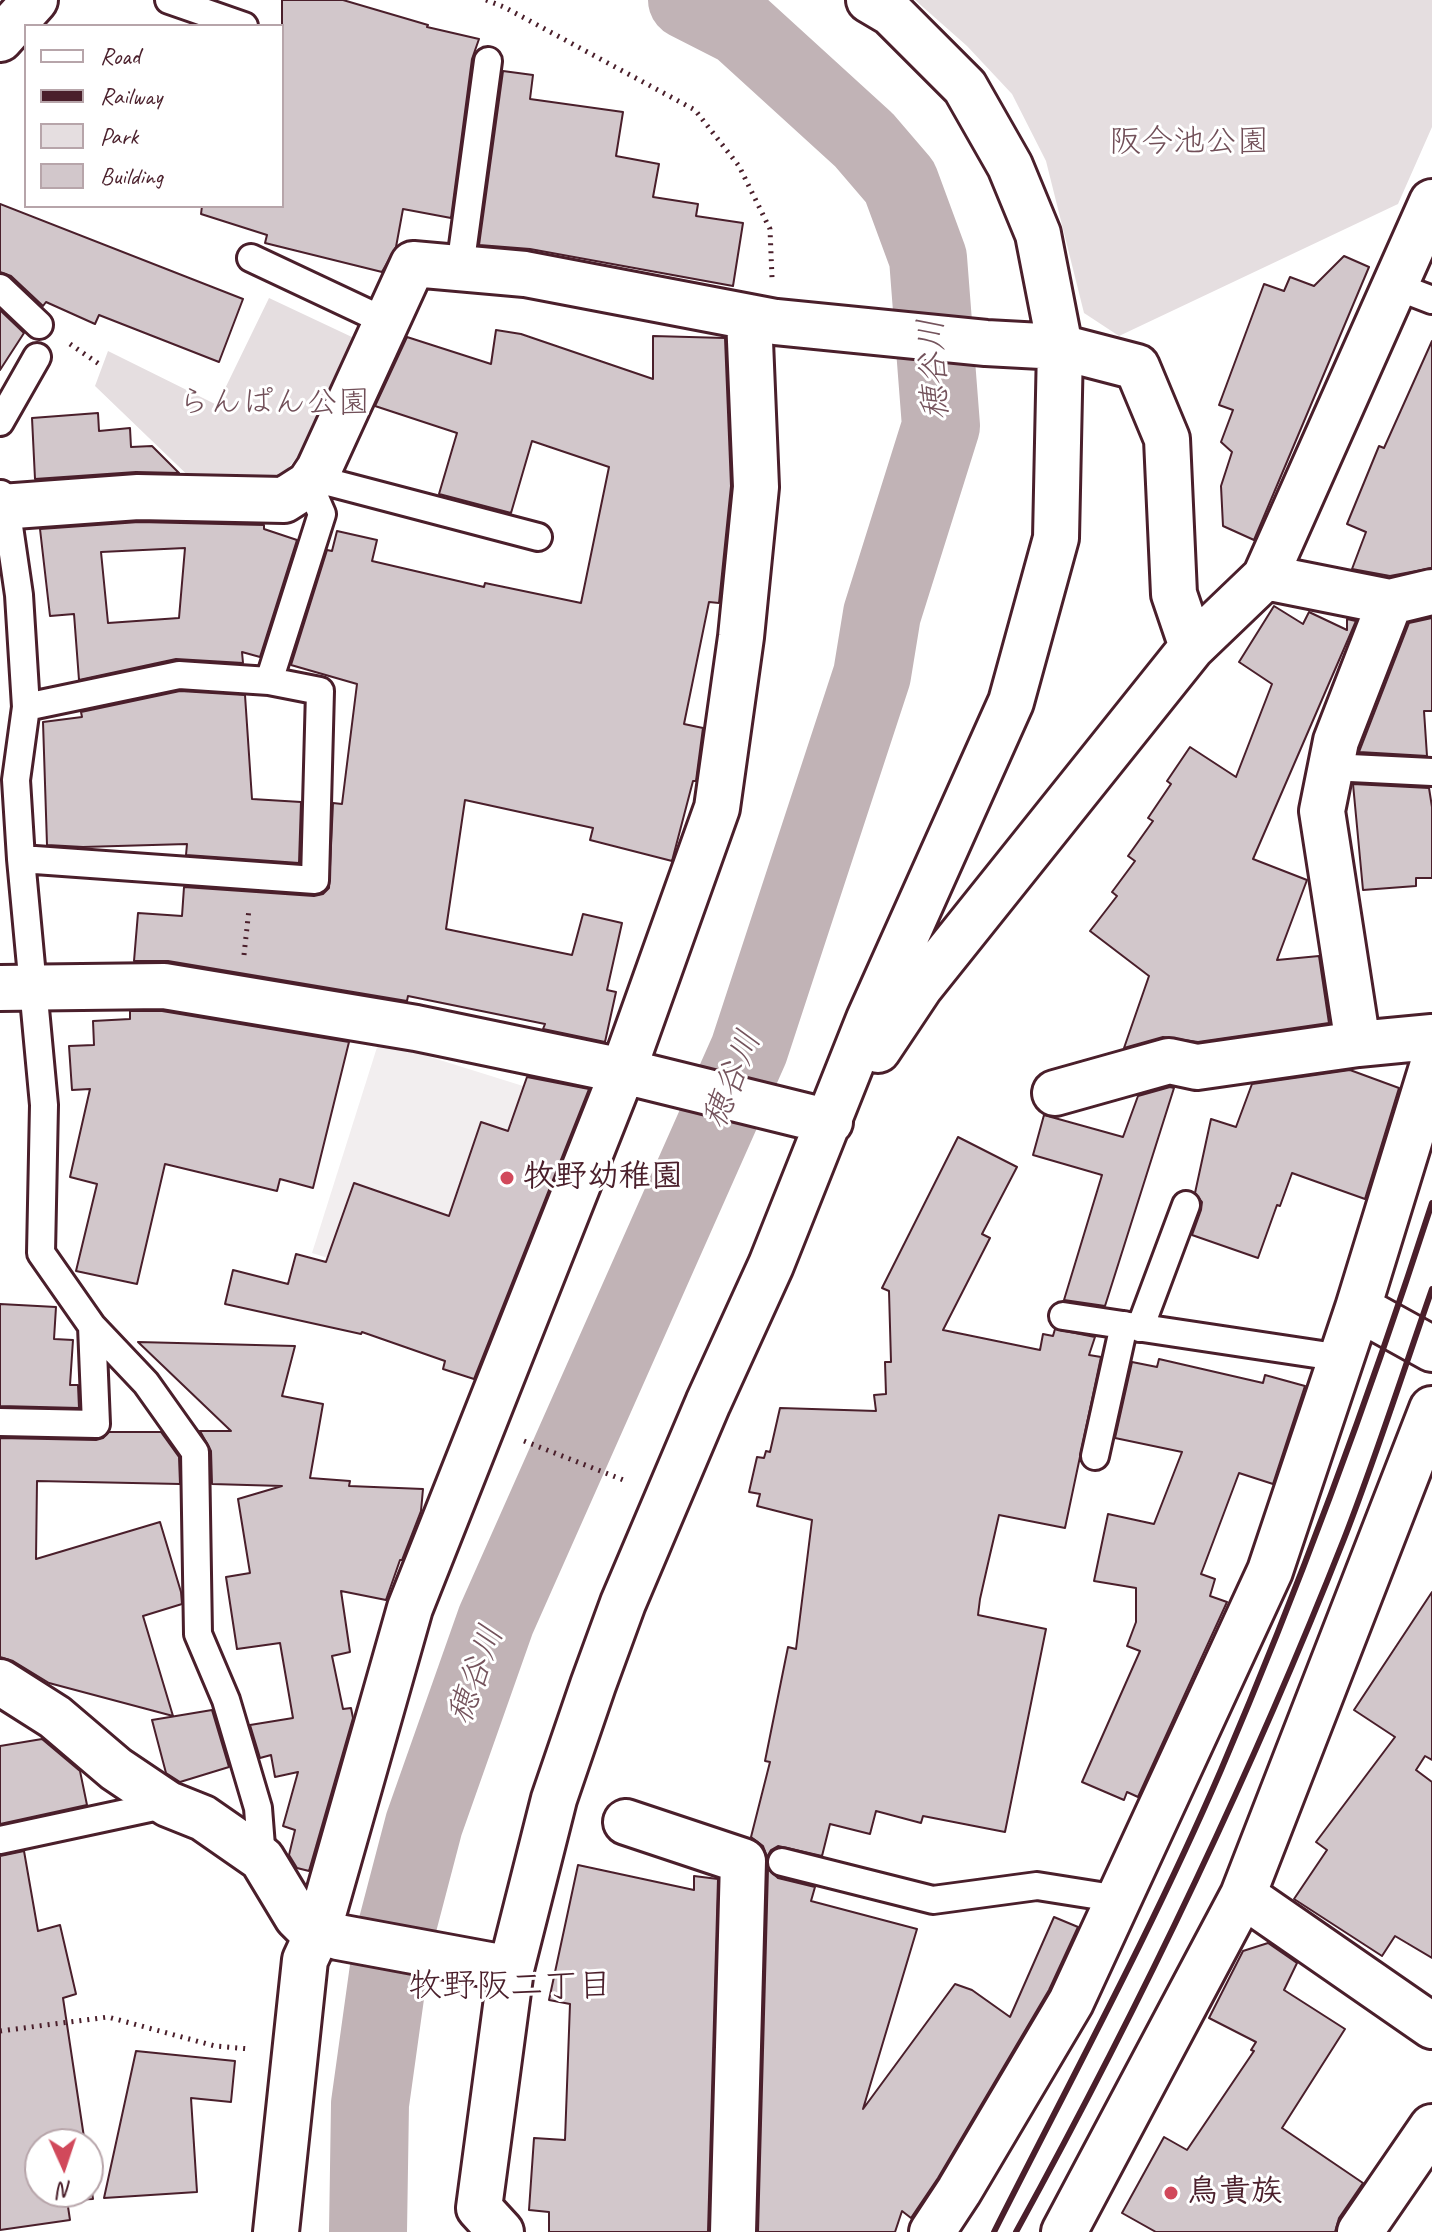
<!DOCTYPE html>
<meta charset="utf-8">
<style>
body{margin:0}
#map{position:relative;width:1432px;height:2232px;overflow:hidden;background:#fff;font-family:Caveat,sans-serif}
canvas{display:block}
.legend{position:absolute;left:24px;top:24px;width:260px;height:184px;box-sizing:border-box;background:#fff;border:2px solid #b7a5aa;margin:0;padding:10px 14px;list-style:none;font-size:24px;color:#4a1f2b}
.legend li{display:flex;align-items:center;gap:16px;height:40px}
.legend b{width:40px;border:2px solid #b7a5aa}
.north{position:absolute;left:24px;top:2128px;width:80px;height:80px;box-sizing:border-box;background:#fff;border:2px solid #b7a5aa;border-radius:50%;rotate:177deg;font-size:22px;font-weight:700;line-height:32px;text-align:center;color:#4a1f2b}
.north::after{content:'';display:block;margin:auto;width:28px;height:36px;background:#d1495b;clip-path:polygon(50% 0,100% 100%,50% 72%,0 100%)}
</style>
<div id="map">
<canvas width="1432" height="2232"></canvas>
<ul class="legend">
<li><b style="height:10px;background:#fff"></b>Road</li>
<li><b style="height:10px;background:#4a1f2b"></b>Railway</li>
<li><b style="height:22px;background:#e5dee0"></b>Park</li>
<li><b style="height:22px;background:#d2c7cb"></b>Building</li>
</ul>
<div class="north">N</div>
</div>
<script>
const ctx = document.querySelector('canvas').getContext('2d');
ctx.lineJoin = 'round';
function fill(path, color) {
  ctx.fillStyle = color;
  ctx.fill(path, 'evenodd');
}
function stroke(path, color, width, dash) {
  ctx.strokeStyle = color;
  ctx.lineWidth = width;
  ctx.lineCap = dash ? 'butt' : 'round';
  ctx.setLineDash(dash || []);
  ctx.stroke(path);
}
function write(font, color, halo, rows, align = 'center') {
  ctx.font = font + ' Caveat,"Klee One",sans-serif';
  ctx.lineWidth = 6;
  ctx.setLineDash([]);
  ctx.textBaseline = 'middle';
  ctx.strokeStyle = halo;
  ctx.fillStyle = color;
  for (const [text, x, y, turn = 0] of rows) {
    ctx.save();
    ctx.translate(x, y);
    ctx.rotate((+turn || 0) * Math.PI / 180);
    ctx.textAlign = isNaN(turn) ? turn : align;
    if (halo) ctx.strokeText(text, 0, 0);
    ctx.fillText(text, 0, 0);
    ctx.restore();
  }
}
const built = new Path2D(`
 M 379,1041 L 587,1106 L 521,1318 L 312,1253 Z`);
const green = new Path2D(`
 M 915,0 L 1432,0 L 1432,127 L 1398,204 L 1119,336 L 1084,313 L 1046,161 L 1012,94 L 967,46 Z
 M 269,298 L 354,338 L 319,430 L 280,478 L 201,488 L 95,386 L 108,351 L 217,405 Z`);
const river = new Path2D(`
 M 368,2232 L 370,2104 L 392,1946 L 424,1824 L 496,1620 L 749,1050 L 872,675 L 882,614 L 941,426 L 928,258 L 900,182 L 864,140 L 740,27 L 687,0`);
const building = new Path2D(`
 M 282,0 L 343,0 L 428,25 L 427,27 L 479,39 L 472,59 L 451,218 L 403,209 L 396,247 L 382,272 L 265,243 L 267,235 L 201,214 L 202,206 L 282,206 Z
 M 503,71 L 533,75 L 530,99 L 623,112 L 616,156 L 659,164 L 653,197 L 698,204 L 696,216 L 743,223 L 733,286 L 530,249 L 479,245 Z
 M 0,204 L 243,299 L 219,362 L 99,315 L 95,324 L 46,302 L 43,306 L 11,276 L 0,272 Z
 M 1344,256 L 1369,267 L 1254,540 L 1223,526 L 1221,486 L 1232,452 L 1221,442 L 1233,410 L 1219,405 L 1264,284 L 1284,291 L 1290,277 L 1314,286 Z
 M 0,310 L 24,333 L 0,370 Z
 M 496,330 L 521,334 L 653,379 L 653,336 L 725,338 L 731,486 L 719,603 L 709,602 L 684,724 L 703,728 L 696,781 L 693,781 L 672,861 L 590,840 L 593,828 L 465,800 L 446,929 L 572,955 L 583,914 L 622,923 L 607,990 L 616,992 L 605,1042 L 543,1029 L 545,1024 L 408,996 L 407,1001 L 168,961 L 134,961 L 138,913 L 182,916 L 184,887 L 314,896 L 323,894 L 329,888 L 333,803 L 342,804 L 357,684 L 291,665 L 327,550 L 332,551 L 337,531 L 377,540 L 372,561 L 484,587 L 485,583 L 581,603 L 609,467 L 532,441 L 511,513 L 439,494 L 457,433 L 375,406 L 407,337 L 491,364 Z
 M 1432,341 L 1432,568 L 1390,576 L 1352,569 L 1366,532 L 1347,524 L 1379,446 L 1384,448 Z
 M 98,413 L 99,431 L 130,428 L 131,447 L 152,446 L 179,473 L 136,472 L 35,479 L 32,418 Z
 M 139,522 L 264,525 L 264,529 L 297,540 L 260,657 L 242,652 L 243,663 L 176,659 L 79,680 L 74,614 L 50,616 L 40,529 ZM 185,548 L 179,618 L 108,623 L 101,552 Z
 M 1274,606 L 1303,624 L 1309,612 L 1347,630 L 1347,619 L 1356,621 L 1253,859 L 1307,880 L 1277,960 L 1319,956 L 1329,1023 L 1198,1042 L 1163,1037 L 1124,1048 L 1149,976 L 1090,931 L 1117,896 L 1112,892 L 1135,861 L 1128,856 L 1153,821 L 1148,818 L 1171,784 L 1167,781 L 1190,747 L 1236,777 L 1272,684 L 1239,662 Z
 M 1432,618 L 1432,711 L 1424,711 L 1427,756 L 1359,752 L 1409,623 Z
 M 180,691 L 245,695 L 252,799 L 301,802 L 299,863 L 186,855 L 187,844 L 83,847 L 47,845 L 43,722 L 82,717 L 81,712 Z
 M 1353,784 L 1429,788 L 1432,807 L 1432,878 L 1416,878 L 1416,886 L 1363,890 Z
 M 130,1011 L 162,1011 L 349,1042 L 313,1188 L 280,1179 L 277,1191 L 165,1164 L 137,1284 L 76,1271 L 97,1184 L 70,1177 L 90,1089 L 72,1090 L 69,1046 L 94,1045 L 93,1021 L 130,1019 Z
 M 1350,1070 L 1399,1088 L 1365,1199 L 1292,1173 L 1280,1206 L 1277,1205 L 1258,1258 L 1192,1235 L 1201,1210 L 1202,1202 L 1195,1193 L 1211,1119 L 1236,1127 L 1252,1084 Z
 M 527,1077 L 589,1089 L 474,1379 L 443,1369 L 445,1361 L 362,1332 L 361,1334 L 225,1304 L 233,1270 L 288,1284 L 296,1254 L 326,1262 L 354,1183 L 449,1216 L 481,1122 L 508,1131 Z
 M 1170,1087 L 1174,1088 L 1105,1306 L 1064,1300 L 1102,1175 L 1033,1155 L 1044,1115 L 1123,1137 L 1138,1096 Z
 M 958,1137 L 1017,1167 L 982,1234 L 990,1238 L 943,1330 L 1040,1350 L 1043,1334 L 1053,1336 L 1055,1329 L 1095,1337 L 1089,1355 L 1101,1357 L 1065,1528 L 999,1515 L 980,1599 L 978,1615 L 1046,1629 L 1005,1832 L 923,1816 L 921,1823 L 876,1811 L 870,1834 L 830,1824 L 822,1856 L 778,1846 L 771,1850 L 767,1857 L 763,1846 L 751,1837 L 770,1762 L 765,1761 L 788,1647 L 796,1649 L 812,1520 L 757,1506 L 760,1494 L 749,1492 L 757,1457 L 764,1458 L 766,1451 L 770,1452 L 780,1408 L 876,1411 L 874,1395 L 886,1394 L 885,1362 L 891,1362 L 889,1291 L 882,1288 Z
 M 0,1304 L 56,1307 L 54,1339 L 73,1340 L 70,1385 L 78,1385 L 79,1408 L 0,1406 Z
 M 138,1342 L 295,1346 L 282,1396 L 323,1404 L 310,1478 L 350,1481 L 349,1486 L 423,1489 L 421,1511 L 402,1560 L 400,1560 L 386,1600 L 341,1591 L 350,1652 L 332,1656 L 343,1709 L 351,1708 L 353,1718 L 309,1871 L 297,1868 L 289,1855 L 295,1830 L 283,1826 L 298,1772 L 275,1777 L 271,1755 L 260,1758 L 250,1725 L 293,1718 L 280,1643 L 237,1649 L 226,1577 L 250,1573 L 238,1499 L 282,1486 L 212,1484 L 211,1451 L 200,1431 L 231,1431 Z
 M 1159,1359 L 1263,1383 L 1265,1375 L 1305,1386 L 1273,1484 L 1239,1473 L 1201,1574 L 1215,1579 L 1210,1596 L 1227,1602 L 1138,1797 L 1127,1792 L 1124,1800 L 1082,1782 L 1140,1651 L 1127,1646 L 1136,1622 L 1136,1588 L 1094,1581 L 1108,1514 L 1154,1524 L 1182,1452 L 1115,1438 L 1132,1362 L 1157,1367 Z
 M 109,1432 L 161,1432 L 179,1457 L 180,1484 L 37,1481 L 36,1559 L 160,1522 L 181,1592 L 182,1604 L 143,1616 L 173,1716 L 49,1683 L 13,1661 L 0,1657 L 0,1438 L 96,1440 L 103,1438 Z
 M 1432,1592 L 1432,1760 L 1425,1756 L 1416,1770 L 1432,1782 L 1432,1958 L 1395,1936 L 1382,1956 L 1294,1899 L 1327,1850 L 1316,1842 L 1395,1737 L 1354,1710 Z
 M 212,1710 L 229,1767 L 180,1782 L 166,1773 L 152,1720 Z
 M 42,1739 L 80,1771 L 87,1805 L 0,1824 L 0,1746 Z
 M 24,1851 L 38,1931 L 60,1925 L 76,1994 L 63,1998 L 85,2144 L 40,2144 L 40,2192 L 88,2192 L 88,2166 L 93,2199 L 67,2200 L 70,2220 L 0,2230 L 0,1856 Z
 M 578,1865 L 694,1890 L 694,1876 L 718,1879 L 708,2232 L 549,2232 L 549,2212 L 529,2210 L 534,2138 L 565,2140 L 570,2004 L 549,2000 Z
 M 768,1869 L 778,1878 L 815,1887 L 811,1901 L 917,1929 L 863,2109 L 955,1984 L 972,1990 L 1010,2017 L 1054,1917 L 1078,1927 L 1049,1990 L 938,2178 L 911,2218 L 902,2211 L 895,2232 L 758,2232 Z
 M 1268,1943 L 1297,1963 L 1284,1990 L 1345,2029 L 1282,2128 L 1363,2183 L 1339,2218 L 1335,2232 L 1156,2232 L 1122,2213 L 1164,2137 L 1187,2150 L 1254,2051 L 1251,2050 L 1256,2042 L 1209,2018 L 1243,1951 Z
 M 136,2051 L 235,2061 L 231,2102 L 191,2098 L 197,2192 L 104,2198 Z`);
const path = new Path2D(`
 M 486,0 L 504,7 L 695,110 L 739,166 L 770,229 L 772,278
 M 70,344 L 99,364
 M 244,955 L 249,909
 M 524,1441 L 626,1481
 M 0,2031 L 108,2017 L 215,2046 L 250,2049`);
const lane = new Path2D(`
 M 169,0 L 244,26
 M 251,258 L 387,322
 M 460,268 L 488,61
 M 1393,285 L 1432,300
 M 0,288 L 39,325
 M 0,422 L 37,357
 M 313,478 L 538,537
 M 1,494 L 6,506 L 19,595 L 26,707 L 16,780 L 21,859 L 44,1105 L 41,1253 L 92,1326 L 146,1383 L 195,1452 L 198,1634 L 226,1700 L 258,1808 L 262,1859
 M 269,681 L 322,514 L 309,484
 M 1330,767 L 1432,772
 M 21,859 L 315,880 L 320,691 L 269,681 L 179,675 L 26,707
 M 1063,1316 L 1342,1358
 M 1140,1328 L 1186,1205
 M 0,1422 L 96,1424 L 92,1326
 M 1095,1456 L 1124,1325
 M 0,1840 L 168,1804
 M 782,1862 L 933,1900 L 1037,1886 L 1119,1899`);
const street = new Path2D(`
 M 0,39 L 35,0
 M 0,507 L 138,497 L 284,500 L 309,484 L 319,469 L 413,264 L 525,274 L 776,322 L 986,343 L 1060,347 L 1137,367 L 1167,439 L 1174,594 L 1192,647
 M 1265,577 L 1390,602 L 1336,741 L 1322,811 L 1358,1044
 M 1390,602 L 1432,592
 M 0,988 L 164,986 L 416,1028 L 623,1071 L 830,1122
 M 878,1050 L 920,987 L 1192,647 L 1265,577 L 1432,202
 M 1432,1067 L 1358,1308 L 1432,1349
 M 1055,1093 L 1169,1061 L 1197,1067 L 1358,1044 L 1432,1037
 M 0,1682 L 55,1717 L 116,1769 L 168,1804 L 203,1818 L 262,1859 L 297,1917 L 306,1926 L 338,1937 L 511,1969
 M 626,1822 L 743,1861 L 733,2232
 M 1243,1895 L 1432,2026
 M 276,2232 L 305,1960 L 318,1932 L 410,1608 L 623,1071 L 717,808 L 741,637 L 756,487 L 749,317
 M 501,2232 L 479,2208 L 511,1969 L 554,1799 L 593,1685 L 623,1603 L 708,1403 L 771,1265 L 869,1019 L 1011,702 L 1056,538 L 1060,347 L 1038,234 L 1010,166 L 965,87 L 891,13 L 869,0
 M 932,2232 L 959,2191 L 1071,2002 L 1270,1571 L 1358,1308
 M 1064,2232 L 1243,1895 L 1432,1409
 M 1360,2232 L 1432,2127`);
const rail = new Path2D(`
 M 994,2232 C 1071,2079 1153,1928 1221,1770 C 1300,1585 1370,1395 1432,1203
 M 1016,2232 C 1139,2008 1250,1777 1344,1539 C 1376,1457 1403,1372 1432,1289`);
const markers = [
 [507,1178,8,"#d1495b"],
 [1171,2193,8,"#d1495b"]
];
const parkNames = [
 ["阪今池公園",1189,143],
 ["らんぱん公園",274,404]
];
const poiNames = [
 ["牧野幼稚園",523,1178],
 ["鳥貴族",1187,2193]
];
const waterNames = [
 ["穂谷川",935,369,-93],
 ["穂谷川",733,1080,-68],
 ["穂谷川",477,1675,-70]
];
const neighbourhoodNames = [
 ["牧野阪二丁目",510,1987]
];
fill(built, '#f2eeef');
fill(green, '#e5dee0');
stroke(river, '#c1b3b6', 78);
fill(building, '#d2c7cb');
stroke(building, '#4a1f2b', 2);
stroke(lane, '#4a1f2b', 32);
stroke(street, '#4a1f2b', 50);
stroke(path, '#4a1f2b', 5, [2, 6]);
stroke(lane, '#fff', 26);
stroke(street, '#fff', 44);
stroke(rail, '#4a1f2b', 6);
for (const [x, y, r, color] of markers) {
  const dot = new Path2D();
  dot.arc(x, y, r, 0, 2 * Math.PI);
  ctx.fillStyle = color;
  ctx.fill(dot);
  stroke(dot, '#fff', 3);
}
write('32px', '#714f58', '#fff', parkNames);
write('bold 32px', '#4a1f2b', '#fff', poiNames, 'left');
write('italic 34px', '#74535c', '#fff', waterNames);
write('34px', '#4a1f2b', '#fff', neighbourhoodNames);
</script>
